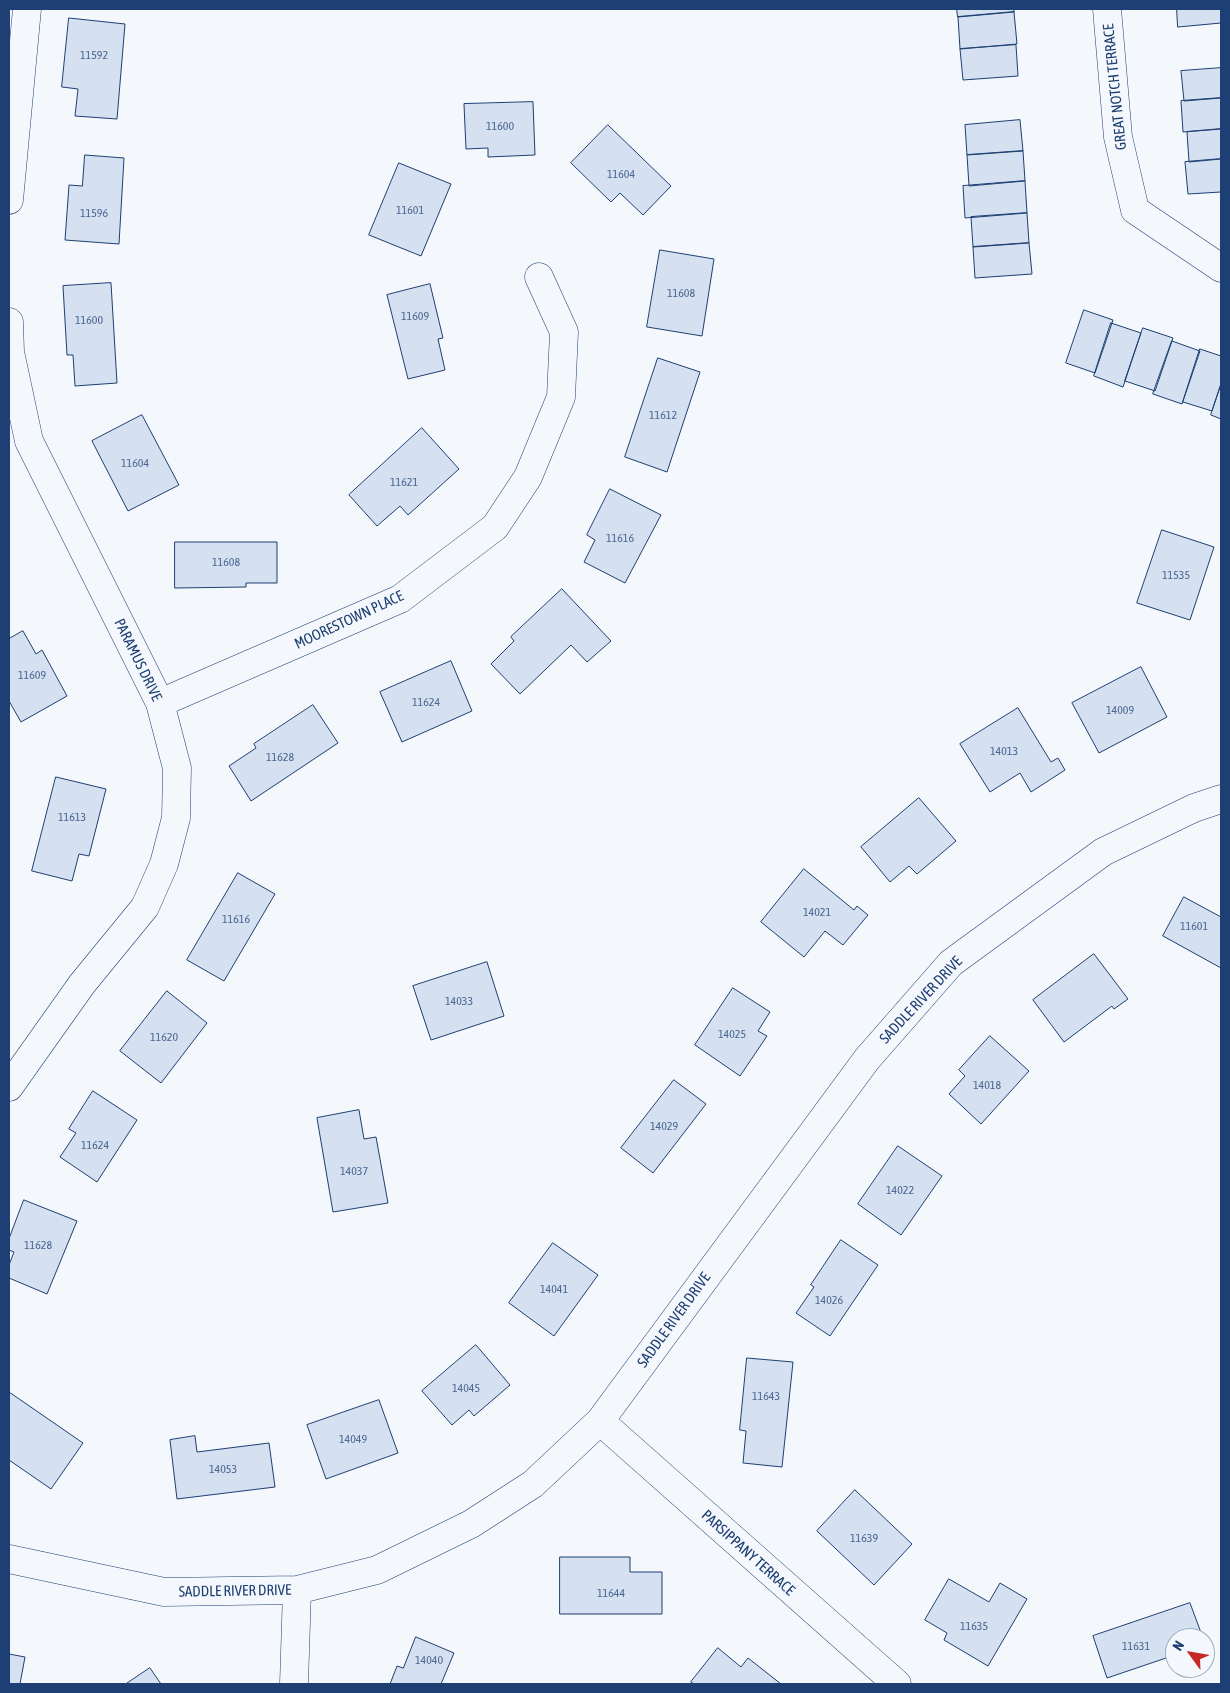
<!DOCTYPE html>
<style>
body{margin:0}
#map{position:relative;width:1230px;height:1693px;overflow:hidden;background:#f4f7fb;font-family:"Asap Condensed",sans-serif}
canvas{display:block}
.frame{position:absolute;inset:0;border:10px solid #1d3f73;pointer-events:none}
.north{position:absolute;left:1165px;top:1628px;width:50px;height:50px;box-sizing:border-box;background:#f4f7fb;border:1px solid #9eadc5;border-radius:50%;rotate:302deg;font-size:14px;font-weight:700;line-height:20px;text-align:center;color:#1d3f73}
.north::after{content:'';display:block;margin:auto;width:18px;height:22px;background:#c62828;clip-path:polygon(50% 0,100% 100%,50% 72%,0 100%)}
</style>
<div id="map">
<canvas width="1230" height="1693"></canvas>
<div class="frame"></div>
<div class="north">N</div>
</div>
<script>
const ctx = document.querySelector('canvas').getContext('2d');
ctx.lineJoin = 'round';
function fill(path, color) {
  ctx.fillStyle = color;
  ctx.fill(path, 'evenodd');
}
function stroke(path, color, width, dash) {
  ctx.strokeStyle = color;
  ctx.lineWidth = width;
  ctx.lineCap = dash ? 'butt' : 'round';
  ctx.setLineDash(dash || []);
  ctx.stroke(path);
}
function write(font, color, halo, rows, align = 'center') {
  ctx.font = font + ' "Asap Condensed",sans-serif';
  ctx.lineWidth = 4;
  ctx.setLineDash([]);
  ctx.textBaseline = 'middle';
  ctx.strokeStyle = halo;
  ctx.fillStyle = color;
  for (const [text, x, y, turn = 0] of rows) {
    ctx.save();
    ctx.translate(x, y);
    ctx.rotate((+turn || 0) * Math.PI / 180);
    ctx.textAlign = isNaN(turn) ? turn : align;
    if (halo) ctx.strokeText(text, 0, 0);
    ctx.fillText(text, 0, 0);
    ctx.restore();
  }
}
const building = new Path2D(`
 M 957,9 L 1014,9 L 1014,12 L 958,17 Z
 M 1177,9 L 1221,9 L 1221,23 L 1178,27 Z
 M 1014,12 L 1017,44 L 960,49 L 958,17 Z
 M 69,18 L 125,24 L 117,119 L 75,116 L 78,89 L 62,87 Z
 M 1016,45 L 1018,76 L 963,80 L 960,49 Z
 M 1221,68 L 1221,98 L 1184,101 L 1181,71 Z
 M 1221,98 L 1221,129 L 1183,132 L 1181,101 Z
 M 533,102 L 535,155 L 488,157 L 488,148 L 466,149 L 464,104 Z
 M 1020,120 L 1023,151 L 967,155 L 965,125 Z
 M 608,125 L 671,186 L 643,215 L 620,193 L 611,202 L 571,163 Z
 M 1221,129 L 1221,159 L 1189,162 L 1187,132 Z
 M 1023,151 L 1025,181 L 969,186 L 967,155 Z
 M 85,155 L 124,158 L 119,244 L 65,240 L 69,185 L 82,186 Z
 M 1221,159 L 1221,192 L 1188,194 L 1185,162 Z
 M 399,163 L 451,184 L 421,256 L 369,235 Z
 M 1025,181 L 1027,213 L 965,218 L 963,186 Z
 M 1027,213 L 1029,243 L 973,247 L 971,217 Z
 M 1029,243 L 1032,274 L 975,278 L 973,247 Z
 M 660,250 L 714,259 L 702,336 L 647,327 Z
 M 111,283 L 117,383 L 75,386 L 73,355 L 67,355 L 63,286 Z
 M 430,284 L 443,338 L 438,339 L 445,370 L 408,379 L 387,295 Z
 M 1084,310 L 1113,320 L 1095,373 L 1066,363 Z
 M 1111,323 L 1141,333 L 1123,387 L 1094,376 Z
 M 1143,328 L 1173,338 L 1155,391 L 1125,381 Z
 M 1172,341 L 1200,351 L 1182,404 L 1153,394 Z
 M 1200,349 L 1221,356 L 1221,384 L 1212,411 L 1183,402 Z
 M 658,358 L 700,372 L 667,472 L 625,457 Z
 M 1221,384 L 1221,419 L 1211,415 Z
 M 142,415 L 179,485 L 128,511 L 92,441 Z
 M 422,428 L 459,469 L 408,515 L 400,506 L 377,526 L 349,495 Z
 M 610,489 L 661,515 L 625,583 L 584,562 L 595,540 L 587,535 Z
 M 1162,530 L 1214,547 L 1190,620 L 1137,603 Z
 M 175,542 L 277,542 L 277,583 L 246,583 L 246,587 L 175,588 Z
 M 562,589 L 611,641 L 587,662 L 571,645 L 520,694 L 491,664 L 514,641 L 511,637 Z
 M 23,631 L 36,654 L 42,650 L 67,696 L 21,722 L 9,701 L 9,639 Z
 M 451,661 L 472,711 L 402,742 L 380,692 Z
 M 1141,667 L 1167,717 L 1099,753 L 1072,703 Z
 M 313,705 L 338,743 L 251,801 L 229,766 L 256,748 L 254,744 Z
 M 1018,708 L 1051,762 L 1058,758 L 1065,770 L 1031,792 L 1020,773 L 990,792 L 960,744 Z
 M 56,777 L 106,789 L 89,856 L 79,854 L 72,881 L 32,871 Z
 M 919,798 L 956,841 L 917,874 L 909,866 L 890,882 L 861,847 Z
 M 804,869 L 854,910 L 857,906 L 868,915 L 843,945 L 825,931 L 804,957 L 761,922 Z
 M 238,873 L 275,894 L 224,981 L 187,960 Z
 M 1184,897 L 1221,917 L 1221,968 L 1163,936 Z
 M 1094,954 L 1128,999 L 1114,1009 L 1112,1006 L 1064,1042 L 1033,1000 Z
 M 487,962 L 504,1016 L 431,1040 L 413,986 Z
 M 733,988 L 770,1012 L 758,1031 L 767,1036 L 740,1076 L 695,1045 Z
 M 167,991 L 207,1023 L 161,1083 L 120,1051 Z
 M 990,1036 L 1029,1071 L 981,1124 L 949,1094 L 965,1076 L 959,1070 Z
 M 674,1080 L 706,1104 L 653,1173 L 621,1148 Z
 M 93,1091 L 137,1120 L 97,1182 L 60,1157 L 76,1133 L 69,1129 Z
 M 359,1110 L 364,1139 L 376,1137 L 388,1203 L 333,1212 L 317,1118 Z
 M 898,1146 L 942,1176 L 901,1235 L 858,1204 Z
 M 24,1200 L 77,1221 L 47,1294 L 9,1278 L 9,1265 L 14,1252 L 9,1250 L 9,1239 Z
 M 841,1240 L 878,1265 L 830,1336 L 796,1313 L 814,1287 L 811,1285 Z
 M 553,1243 L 598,1275 L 554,1336 L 509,1303 Z
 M 476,1345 L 510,1385 L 474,1416 L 469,1410 L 452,1425 L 422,1391 Z
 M 747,1358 L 793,1362 L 782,1467 L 743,1463 L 746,1431 L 740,1430 Z
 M 9,1392 L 83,1443 L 51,1489 L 9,1460 Z
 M 379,1400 L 398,1453 L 326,1479 L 307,1425 Z
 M 195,1436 L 197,1452 L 269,1443 L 275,1487 L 177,1499 L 170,1440 Z
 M 855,1490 L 912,1544 L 874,1585 L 817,1531 Z
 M 560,1557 L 630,1557 L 630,1572 L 662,1572 L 662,1614 L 560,1614 Z
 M 949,1579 L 989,1602 L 1000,1583 L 1027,1599 L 988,1666 L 944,1640 L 947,1633 L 925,1620 Z
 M 1190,1603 L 1203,1638 L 1175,1638 L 1175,1655 L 1107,1678 L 1093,1636 Z
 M 416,1637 L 454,1653 L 441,1684 L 390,1684 L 397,1666 L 403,1668 Z
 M 718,1648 L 741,1667 L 748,1658 L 781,1684 L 694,1684 L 691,1682 Z
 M 9,1654 L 25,1657 L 20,1684 L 9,1684 Z
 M 150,1668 L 161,1684 L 126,1684 Z`);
const minor = new Path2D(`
 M 1107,9 L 1118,137 L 1135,210 L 1221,268
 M 9,200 L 27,9
 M 9,322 L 10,352 L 29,441 L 160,703 L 177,768 L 176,818 L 164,864 L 145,907 L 82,984 L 9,1087
 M 160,703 L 400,599 L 495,527 L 528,477 L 561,397 L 564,332 L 539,277
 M 600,1421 L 897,1684
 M 9,1559 L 164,1592 L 297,1590 L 377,1570 L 471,1524 L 533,1484 L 600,1421 L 867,1059 L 951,963 L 1103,852 L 1194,808 L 1221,799
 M 294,1684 L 297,1590`);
const numberNames = [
 ["11592",94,55],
 ["11600",500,126],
 ["11604",621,174],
 ["11601",410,210],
 ["11596",94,213],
 ["11608",681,293],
 ["11609",415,316],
 ["11600",89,320],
 ["11612",663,415],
 ["11604",135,463],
 ["11621",404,482],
 ["11616",620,538],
 ["11608",226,562],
 ["11535",1176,575],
 ["11609",32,675],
 ["11624",426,702],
 ["14009",1120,710],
 ["14013",1004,751],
 ["11628",280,757],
 ["11613",72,817],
 ["14021",817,912],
 ["11616",236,919],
 ["11601",1194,926],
 ["14033",459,1001],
 ["14025",732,1034],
 ["11620",164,1037],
 ["14018",987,1085],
 ["14029",664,1126],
 ["11624",95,1145],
 ["14037",354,1171],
 ["14022",900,1190],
 ["11628",38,1245],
 ["14041",554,1289],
 ["14026",829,1300],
 ["14045",466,1388],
 ["11643",766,1396],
 ["14049",353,1439],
 ["14053",223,1469],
 ["11639",864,1538],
 ["11644",611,1593],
 ["11635",974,1626],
 ["11631",1136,1646],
 ["14040",429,1660]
];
const streetNames = [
 ["GREAT NOTCH TERRACE",1115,87,-96],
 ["MOORESTOWN PLACE",349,620,-25],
 ["PARAMUS DRIVE",138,660,64],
 ["SADDLE RIVER DRIVE",921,1000,-47],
 ["SADDLE RIVER DRIVE",674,1320,-54],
 ["PARSIPPANY TERRACE",748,1553,42],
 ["SADDLE RIVER DRIVE",235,1591,-1]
];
fill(building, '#d5e0f0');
stroke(building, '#1d3f73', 1);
stroke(minor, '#1d3f73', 29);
stroke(minor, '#f4f7fb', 28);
write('12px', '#4b6792', null, numberNames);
write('15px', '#1d3f73', '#f4f7fb', streetNames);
</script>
